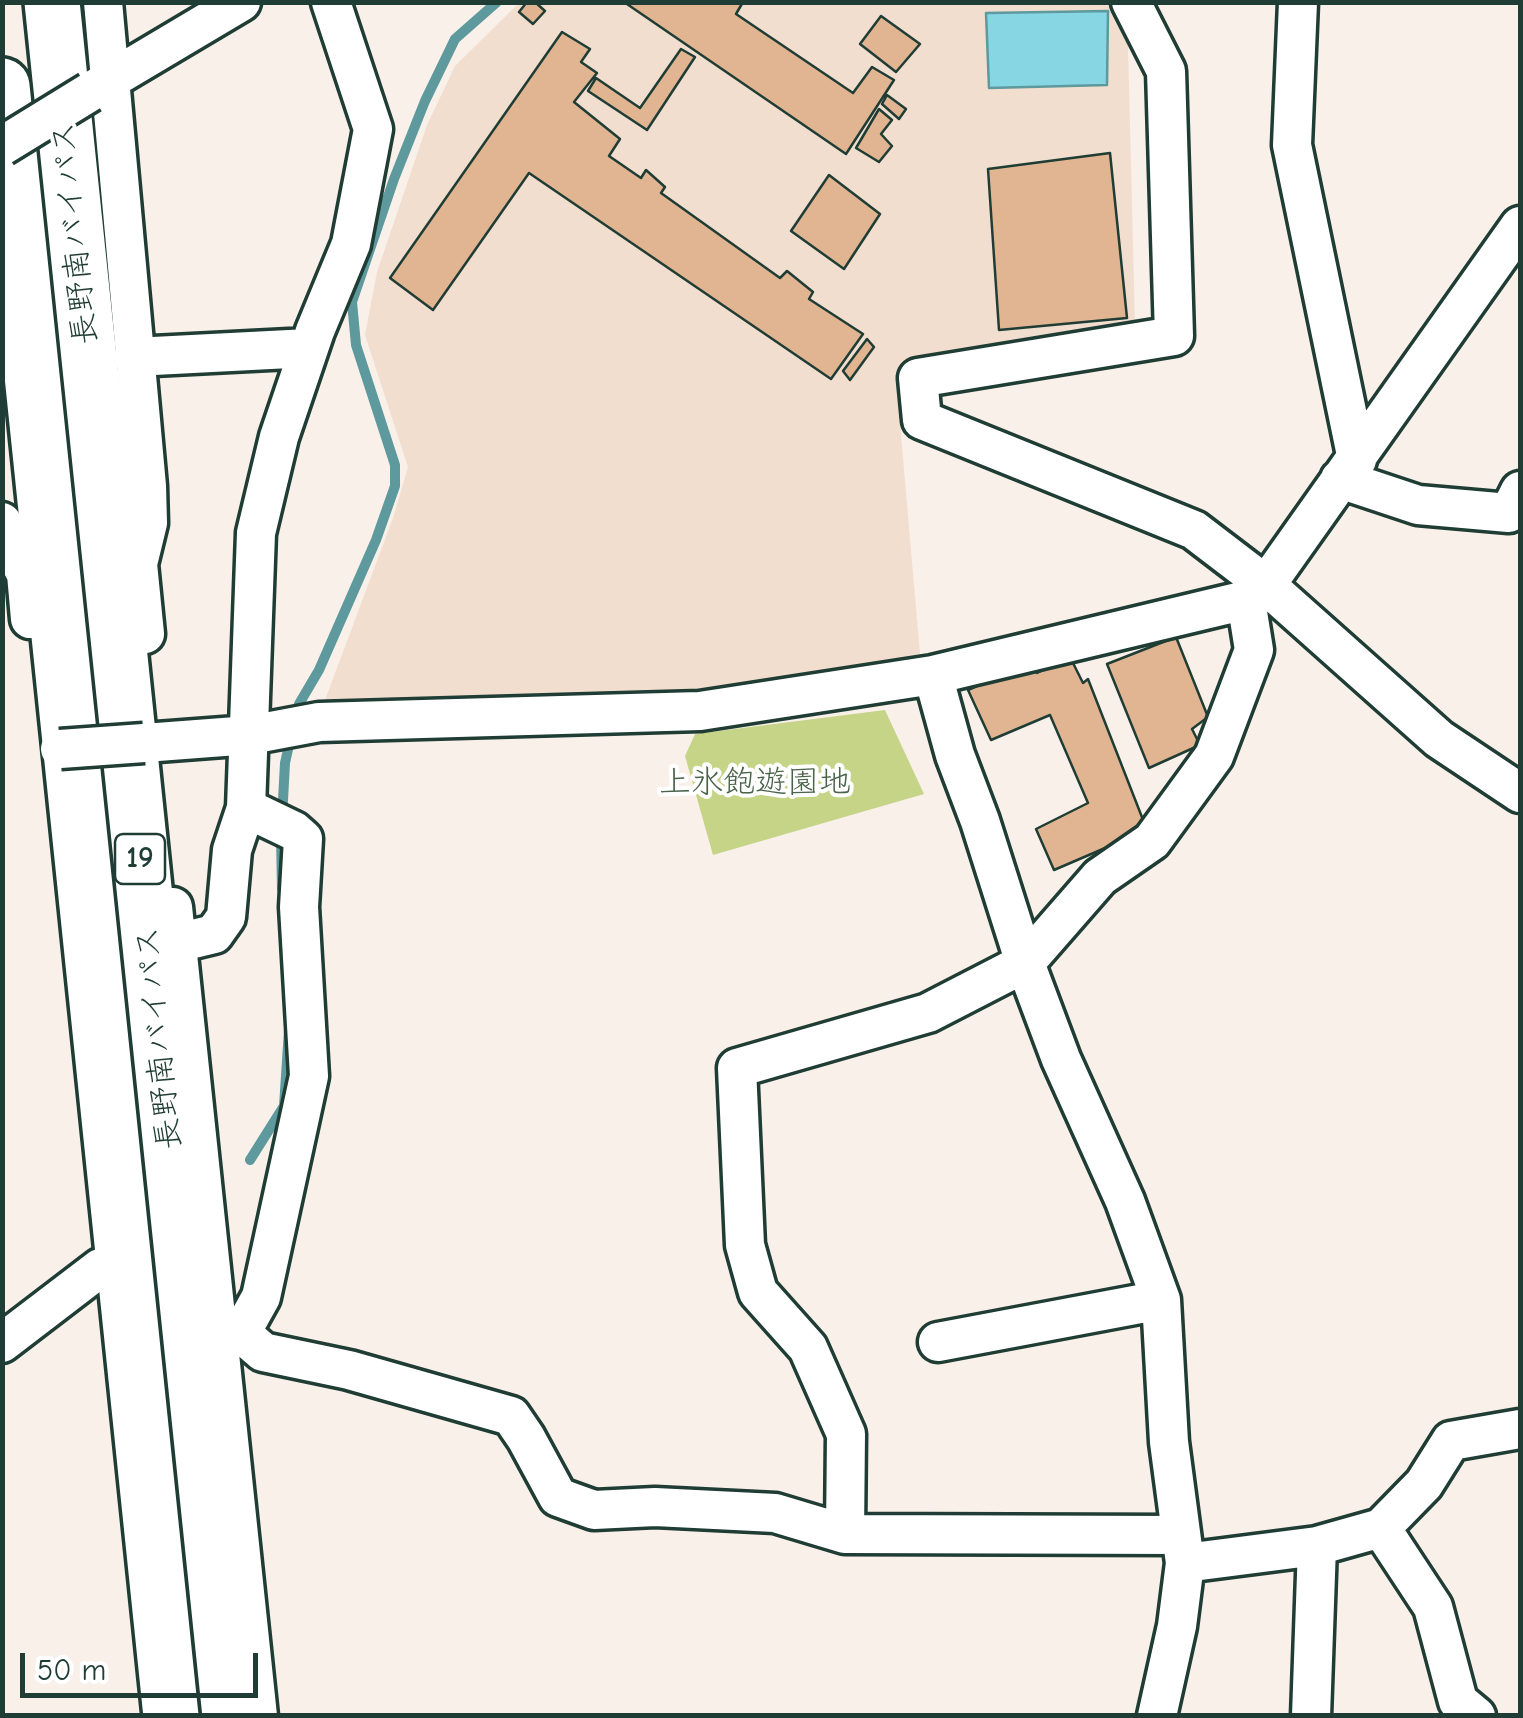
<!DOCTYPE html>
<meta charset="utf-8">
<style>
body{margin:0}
#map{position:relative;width:1523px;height:1718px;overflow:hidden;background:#f9f0e9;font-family:"Comic Neue",sans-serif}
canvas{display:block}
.frame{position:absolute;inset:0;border:5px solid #1f3d34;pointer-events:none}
.scale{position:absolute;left:20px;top:1653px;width:238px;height:45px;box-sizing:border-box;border:5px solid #1f3d34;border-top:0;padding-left:12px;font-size:30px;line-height:35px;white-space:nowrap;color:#1f3d34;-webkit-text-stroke:8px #fff;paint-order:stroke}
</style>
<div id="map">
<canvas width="1523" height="1718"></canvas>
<div class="frame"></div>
<div class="scale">50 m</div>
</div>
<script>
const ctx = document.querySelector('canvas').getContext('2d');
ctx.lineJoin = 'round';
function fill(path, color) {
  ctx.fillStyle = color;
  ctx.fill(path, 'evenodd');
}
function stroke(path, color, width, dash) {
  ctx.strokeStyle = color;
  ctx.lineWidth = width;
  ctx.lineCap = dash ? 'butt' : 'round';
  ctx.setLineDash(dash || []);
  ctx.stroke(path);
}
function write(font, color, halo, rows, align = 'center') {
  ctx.font = font + ' "Comic Neue","Klee One",sans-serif';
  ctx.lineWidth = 8;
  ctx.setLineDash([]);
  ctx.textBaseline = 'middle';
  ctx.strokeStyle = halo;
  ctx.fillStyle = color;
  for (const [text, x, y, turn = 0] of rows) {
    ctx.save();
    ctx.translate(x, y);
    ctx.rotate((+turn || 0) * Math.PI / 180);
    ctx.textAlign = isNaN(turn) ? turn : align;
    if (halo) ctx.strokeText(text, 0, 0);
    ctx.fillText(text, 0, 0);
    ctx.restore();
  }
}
const built = new Path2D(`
 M 520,2 L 1127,3 L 1135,325 L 896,377 L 920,654 L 690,704 L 515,713 L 325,700 L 393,518 L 408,467 L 365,335 L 377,272 L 427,125 L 455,66 Z`);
const green = new Path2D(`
 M 885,710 L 924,794 L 713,855 L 685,756 L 695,734 Z`);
const water = new Path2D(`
 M 1108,11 L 1107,85 L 989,88 L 986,13 Z`);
const stream = new Path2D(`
 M 295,720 L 299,704 L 319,670 L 376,540 L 395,486 L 395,465 L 356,345 L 352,302 L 394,179 L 425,101 L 455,39 L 497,2
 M 282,819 L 285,763 L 291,736
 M 281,836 L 282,889
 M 250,1160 L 284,1106 L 289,1030`);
const building = new Path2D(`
 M 527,2 L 535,2 L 545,11 L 533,24 L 519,12 Z
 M 624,2 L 743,2 L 736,14 L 853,93 L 872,67 L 894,80 L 846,154 Z
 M 881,16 L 920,44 L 896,72 L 860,44 Z
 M 562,32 L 590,49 L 581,62 L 597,73 L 574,102 L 620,139 L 609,156 L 641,178 L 646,170 L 665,187 L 661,193 L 780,278 L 787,271 L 813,292 L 809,299 L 863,334 L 831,379 L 529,173 L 433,310 L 390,278 Z
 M 681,49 L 695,57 L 647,130 L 588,91 L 596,78 L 640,108 Z
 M 887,95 L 906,109 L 899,119 L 882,104 Z
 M 879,109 L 892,120 L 881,134 L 892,146 L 879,162 L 856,148 Z
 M 1110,153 L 1127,318 L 999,330 L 988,169 Z
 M 829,175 L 880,214 L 844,269 L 791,231 Z
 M 867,339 L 874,347 L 850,380 L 843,371 Z
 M 1176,637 L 1208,717 L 1192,729 L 1200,745 L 1149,768 L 1107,664 Z
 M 1070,657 L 1083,683 L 1088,679 L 1147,830 L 1054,870 L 1036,829 L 1088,803 L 1050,715 L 991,740 L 968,690 L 1031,662 L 1037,673 Z`);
const minor = new Path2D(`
 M 103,2 L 147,486 L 148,523 L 138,564 L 145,634
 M 1131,2 L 1166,71 L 1174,336 L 918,378 L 922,420 L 1194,530 L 1266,585 L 1439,739 L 1520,793
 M 1298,2 L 1292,145 L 1357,460
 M 93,90 L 241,2
 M 134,357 L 309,348
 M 1340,479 L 1418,505 L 1509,513 L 1520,491
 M 2,522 L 3,531 L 26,574 L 30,619
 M 933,675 L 955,755 L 980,821 L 1025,963 L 1061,1059 L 1125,1201 L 1161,1300 L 1169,1442 L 1185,1563 L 1177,1626 L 1157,1716
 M 144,743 L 250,735 L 319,722 L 700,711 L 933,675 L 1246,600 L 1266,585 L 1520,226
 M 173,907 L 258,1716
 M 177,943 L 214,934 L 226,917 L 232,850 L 246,808 L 256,533 L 279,437 L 315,331 L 351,244 L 373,129 L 331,2
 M 241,1333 L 263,1352 L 349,1370 L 511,1416 L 526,1438 L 558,1497 L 594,1510 L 655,1507 L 775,1513 L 845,1534 L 1179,1535
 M 219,1335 L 241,1333 L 261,1297 L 309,1076 L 299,907 L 303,839 L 294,831 L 246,808
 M 938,1342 L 1161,1300
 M 2,1343 L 100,1268
 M 1381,1528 L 1424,1484 L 1451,1441 L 1520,1429
 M 845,1534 L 846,1434 L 808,1348 L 758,1292 L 745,1245 L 737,1068 L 928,1013 L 1025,963 L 1100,877 L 1152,841 L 1214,756 L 1254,650 L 1246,600
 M 1185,1563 L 1317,1546 L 1381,1528 L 1433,1607 L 1458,1701 L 1476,1716
 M 1311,1716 L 1317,1546`);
const highway = new Path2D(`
 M 52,2 L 230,1716
 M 2,86 L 171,1716`);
const minorBridge = new Path2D(`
 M 2,146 L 90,92
 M 60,749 L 144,743`);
const shields = [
 [140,859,50]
];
const shieldNames = [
 ["19",140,859]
];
const streetNames = [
 ["長野南バイパス",75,233,-96],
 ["長野南バイパス",159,1038,-96]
];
const parkNames = [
 ["上氷飽遊園地",755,783]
];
fill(built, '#f2decf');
fill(green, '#c6d488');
fill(water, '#87d6e3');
stroke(water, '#5d999d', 2.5);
stroke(stream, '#5d999d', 10);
fill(building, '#e1b592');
stroke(building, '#1f3d34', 2.5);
stroke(minor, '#1f3d34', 45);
stroke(highway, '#1f3d34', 62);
stroke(minor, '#fff', 38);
stroke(highway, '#fff', 55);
stroke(minorBridge, '#1f3d34', 45, []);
stroke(minorBridge, '#fff', 38);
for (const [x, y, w] of shields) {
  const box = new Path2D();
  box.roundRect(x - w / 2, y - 25, w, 50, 8);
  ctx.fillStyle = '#fff';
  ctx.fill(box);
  stroke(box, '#1f3d34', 2.5);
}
write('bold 30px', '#1f3d34', null, shieldNames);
write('32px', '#1f3d34', '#fff', streetNames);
write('32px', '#496349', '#fff', parkNames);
</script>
